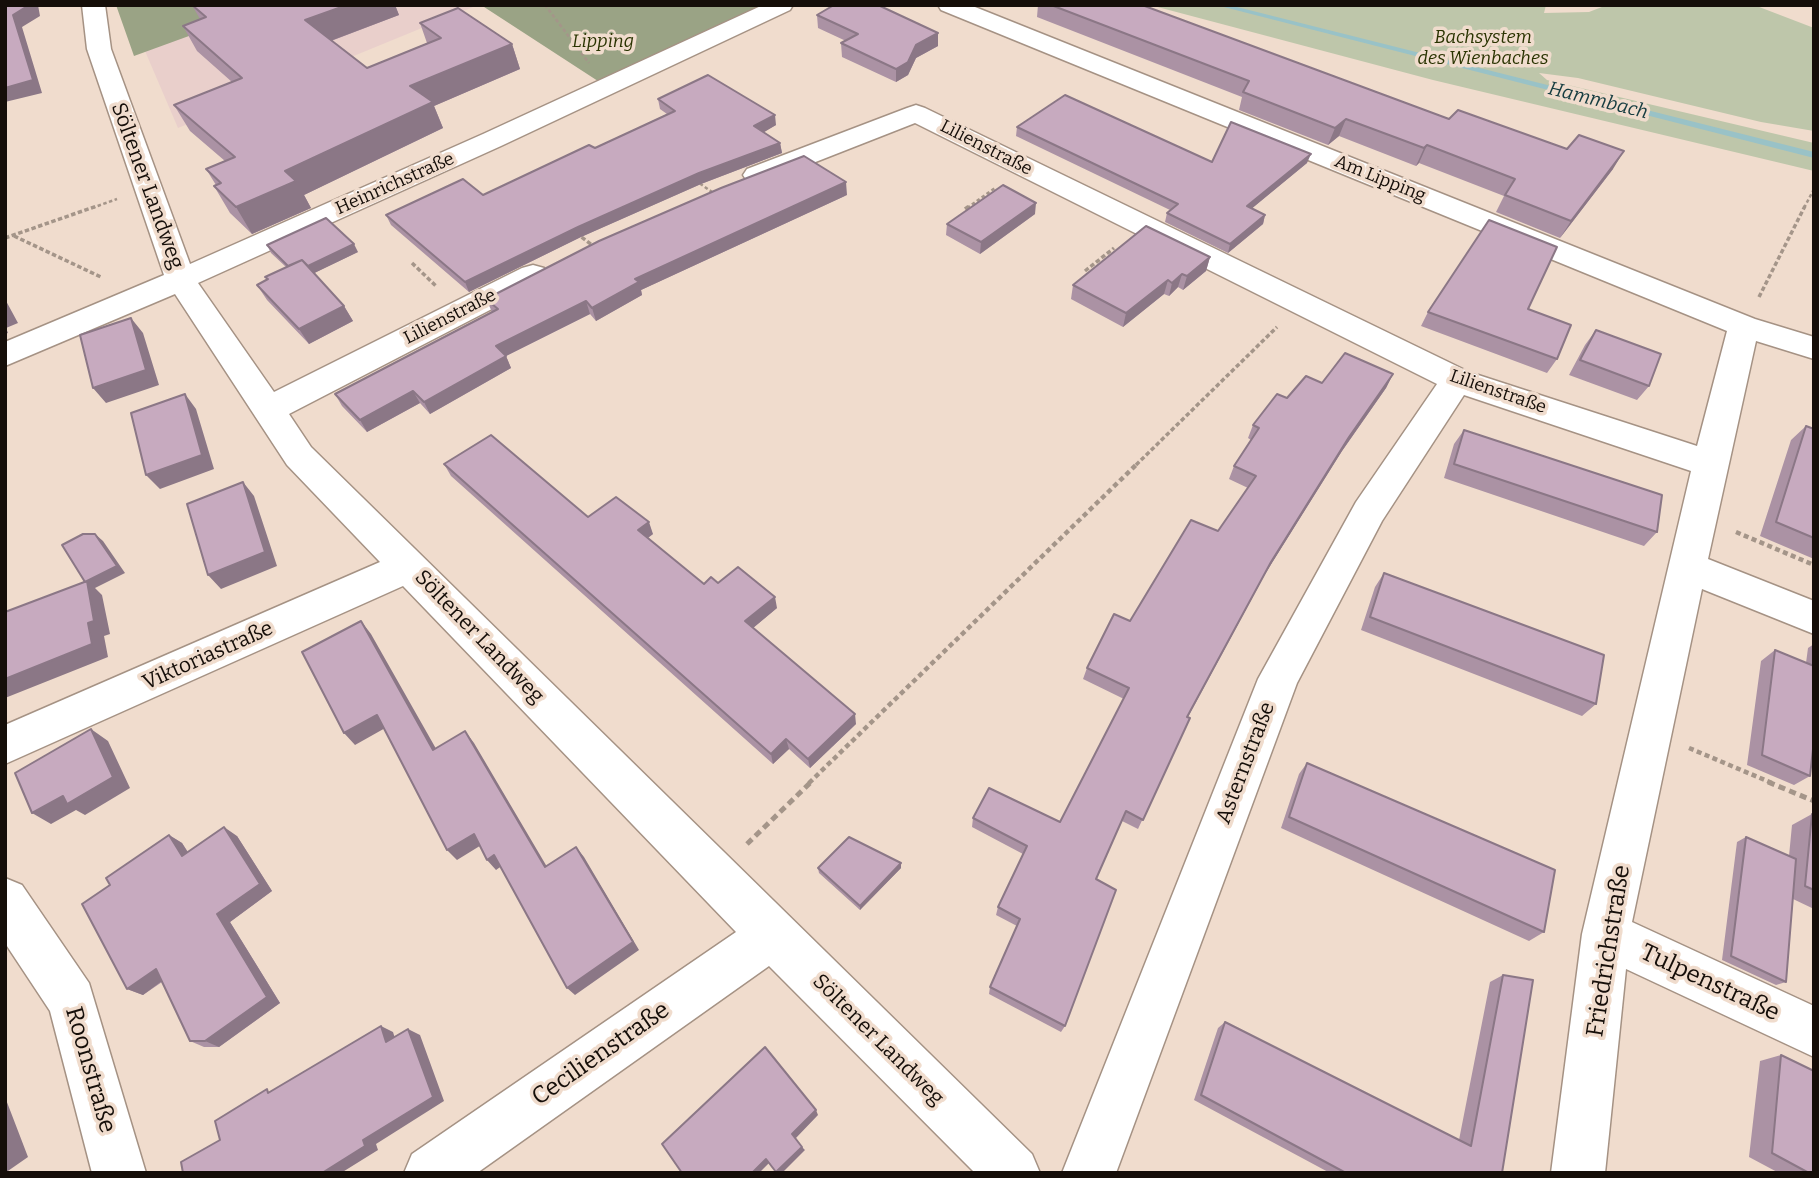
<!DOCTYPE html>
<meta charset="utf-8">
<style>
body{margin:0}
#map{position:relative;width:1819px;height:1178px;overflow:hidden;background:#f0dccd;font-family:Bitter,serif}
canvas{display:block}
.frame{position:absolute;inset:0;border:7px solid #150e09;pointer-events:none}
</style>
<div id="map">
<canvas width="1819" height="1178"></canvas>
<div class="frame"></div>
</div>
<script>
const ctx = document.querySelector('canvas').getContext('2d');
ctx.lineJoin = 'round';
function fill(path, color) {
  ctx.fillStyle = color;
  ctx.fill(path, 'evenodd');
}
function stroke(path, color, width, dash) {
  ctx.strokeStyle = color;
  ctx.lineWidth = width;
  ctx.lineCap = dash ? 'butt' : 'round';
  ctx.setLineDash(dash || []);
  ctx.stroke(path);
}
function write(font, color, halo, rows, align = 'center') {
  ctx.font = font + ' Bitter,serif';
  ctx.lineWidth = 7;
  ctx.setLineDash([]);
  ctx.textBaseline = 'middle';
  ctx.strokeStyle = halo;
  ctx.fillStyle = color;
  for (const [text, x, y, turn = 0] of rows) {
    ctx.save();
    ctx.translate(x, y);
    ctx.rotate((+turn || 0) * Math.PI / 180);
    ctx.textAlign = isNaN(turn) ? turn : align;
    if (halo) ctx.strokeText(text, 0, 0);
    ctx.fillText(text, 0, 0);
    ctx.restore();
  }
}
const education = new Path2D(`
 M 274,5 L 478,5 L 178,128 L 145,51 Z`);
const green = new Path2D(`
 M 1150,5 L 1546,5 L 1544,13 L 1589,12 L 1607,5 L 1754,5 L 1814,28 L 1814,131 L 1761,122 L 1578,78 L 1539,73 L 1547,80 L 1814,143 L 1814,171 L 1433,80 Z`);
const forest = new Path2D(`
 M 116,5 L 274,5 L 134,56 Z
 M 481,5 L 766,5 L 601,83 Z`);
const stream = new Path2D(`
 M 1216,5 L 1229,5 L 1814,152 L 1814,158 Z`);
const pathFar3 = new Path2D(`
 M 545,5 L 589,63
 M 695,180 L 712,192
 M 92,208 L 117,199
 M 967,208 L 995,188
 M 1804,208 L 1814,189`);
const pathFar2 = new Path2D(`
 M 965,209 L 969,206
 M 576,233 L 592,245
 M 14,236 L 101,277
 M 5,238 L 97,206
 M 412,263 L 436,286
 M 1085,271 L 1114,248
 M 1759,297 L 1805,206
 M 1136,465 L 1277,327`);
const pathFar1 = new Path2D(`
 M 1736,532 L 1814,565
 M 1689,748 L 1772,783
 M 809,783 L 1138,463`);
const path = new Path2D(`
 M 1768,782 L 1814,801
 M 747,844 L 811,782`);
const minor = new Path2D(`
 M 82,5 L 105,5 L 111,49 L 190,264 L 483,134 L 763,5 L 793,5 L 790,10 L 501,146 L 198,283 L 274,392 L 522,268 L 533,265 L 544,268 L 548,275 L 544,282 L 289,414 L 311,447 L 1032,1154 L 1040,1173 L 975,1173 L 769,966 L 477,1173 L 404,1173 L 412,1154 L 736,932 L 403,586 L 5,764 L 5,725 L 380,562 L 287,465 L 175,294 L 5,366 L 5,342 L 164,275 L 87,49 Z
 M 938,5 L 970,5 L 1755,319 L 1814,337 L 1814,359 L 1756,341 L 1708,559 L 1814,601 L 1814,634 L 1702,589 L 1632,922 L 1814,1006 L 1814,1057 L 1626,969 L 1605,1173 L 1551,1173 L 1582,934 L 1691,471 L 1464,395 L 1382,521 L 1297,683 L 1116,1173 L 1062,1173 L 1258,679 L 1356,502 L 1437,384 L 915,123 L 767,181 L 757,183 L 747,181 L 743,175 L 747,169 L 907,108 L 916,105 L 925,108 L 1469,372 L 1697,446 L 1727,331 L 941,10 Z
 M 5,878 L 22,885 L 89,983 L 146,1173 L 92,1173 L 50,1011 L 5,943 Z`);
const wall = new Path2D(`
 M 192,5 L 395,5 L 399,15 L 331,41 L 367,68 L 427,43 L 420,23 L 512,44 L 520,69 L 434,106 L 443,128 L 304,195 L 311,208 L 252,234 L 230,213 L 214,186 L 216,185 L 206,169 L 225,161 L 190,131 L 174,105 L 232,82 L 197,51 L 183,26 L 200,19 Z
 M 1038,5 L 1142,5 L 1449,119 L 1613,169 L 1560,238 L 1496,212 L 1504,196 L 1419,163 L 1416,166 L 1339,136 L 1328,145 L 1239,110 L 1242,97 L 1037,17 Z
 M 817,15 L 938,46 L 916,58 L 908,75 L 896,82 L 842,57 L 841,43 L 846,41 L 818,28 Z
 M 658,99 L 776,125 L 763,132 L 780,143 L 782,153 L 701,184 L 581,237 L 469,292 L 391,225 L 386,215 L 483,195 L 595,148 L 667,114 L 660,109 Z
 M 1017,127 L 1212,162 L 1307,163 L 1252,208 L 1265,215 L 1263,224 L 1228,253 L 1165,222 L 1167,213 L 1170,210 L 1016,136 Z
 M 847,195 L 641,290 L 642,295 L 596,321 L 590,314 L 506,356 L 511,368 L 430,414 L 420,403 L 367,432 L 342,406 L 335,394 L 492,312 L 486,299 Z
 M 1035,214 L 980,254 L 946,235 L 947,224 Z
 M 267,245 L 358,252 L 314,273 L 344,306 L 353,321 L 309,344 L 267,300 L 257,285 L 267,280 L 265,277 L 286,267 L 271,253 Z
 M 1210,257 L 1206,271 L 1183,290 L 1178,287 L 1169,296 L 1164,294 L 1123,327 L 1071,299 L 1073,285 Z
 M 1528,309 L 1557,359 L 1547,373 L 1421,326 L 1428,312 Z
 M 1596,330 L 1649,386 L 1637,400 L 1569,375 L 1585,345 Z
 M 1393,374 L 1386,388 L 1342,451 L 1265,574 L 1188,717 L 1190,718 L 1138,829 L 1122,821 L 1096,879 L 1065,1026 L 1061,1032 L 989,994 L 990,987 L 1017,926 L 996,915 L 998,907 L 1023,854 L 972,827 L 973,818 L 1060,822 L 1124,699 L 1083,679 L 1087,668 L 1130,621 L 1218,531 L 1248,488 L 1229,479 L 1234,466 L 1251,440 L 1248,438 L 1253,425 L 1287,398 L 1322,383 Z
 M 1806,426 L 1814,429 L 1814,559 L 1760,536 L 1791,440 Z
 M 1464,430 L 1657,532 L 1644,546 L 1444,478 L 1454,444 Z
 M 444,464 L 588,517 L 653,534 L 648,538 L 704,584 L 718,583 L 777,608 L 753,628 L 856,724 L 810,768 L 789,749 L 773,764 L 451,476 Z
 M 1384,573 L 1596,704 L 1582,716 L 1361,630 L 1375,587 Z
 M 1814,644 L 1814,740 L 1810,776 L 1794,785 L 1747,765 L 1761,661 L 1775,650 L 1806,663 L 1808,648 Z
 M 1307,763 L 1544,932 L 1529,941 L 1281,828 L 1299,774 Z
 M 1812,814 L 1814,815 L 1814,909 L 1793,899 L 1786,982 L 1776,985 L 1722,960 L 1737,842 L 1746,837 L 1789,856 L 1792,825 Z
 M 169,835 L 182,843 L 188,852 L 237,836 L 272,891 L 230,922 L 280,1003 L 219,1047 L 204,1047 L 190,1041 L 162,982 L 143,995 L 127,989 L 110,885 Z
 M 901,863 L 901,868 L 860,910 L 819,873 L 818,868 Z
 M 1503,975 L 1502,1173 L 1330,1173 L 1194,1100 L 1218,1028 L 1225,1022 L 1459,1140 L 1490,982 Z
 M 1781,1055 L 1814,1173 L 1779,1173 L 1749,1157 L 1760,1061 Z`);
const shadedWall = new Path2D(`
 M 29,5 L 38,5 L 40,16 L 22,27 L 42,93 L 5,102 L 5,88 L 13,15 Z
 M 347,5 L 395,5 L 399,15 L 317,46 L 305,20 Z
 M 938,33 L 938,46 L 916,58 L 908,75 L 896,82 L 896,69 L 916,45 Z
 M 512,44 L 520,69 L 434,106 L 443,128 L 304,195 L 311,208 L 252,234 L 236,207 L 285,171 L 410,86 Z
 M 775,115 L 776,125 L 756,137 L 754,126 Z
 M 1346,119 L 1339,136 L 1328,145 L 1335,128 Z
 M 780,143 L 782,153 L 701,184 L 581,237 L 469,292 L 465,282 L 578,227 L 699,173 Z
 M 1427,145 L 1419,163 L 1416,166 L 1424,148 Z
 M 1624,151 L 1613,169 L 1560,238 L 1571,221 Z
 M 1311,154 L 1307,163 L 1244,215 L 1247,206 Z
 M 846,182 L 847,195 L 641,290 L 642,295 L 596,321 L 592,308 L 635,279 Z
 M 1036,203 L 1035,214 L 980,254 L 981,242 Z
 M 1265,215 L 1263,224 L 1228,253 L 1230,244 Z
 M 354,244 L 358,252 L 300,280 L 295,272 Z
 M 1210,257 L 1206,271 L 1183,290 L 1187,276 Z
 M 1182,274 L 1178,287 L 1169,296 L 1172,283 Z
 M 1168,280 L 1164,294 L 1123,327 L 1126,313 Z
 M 5,299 L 18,323 L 6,328 L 8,333 L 5,334 Z
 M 586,301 L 590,314 L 506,356 L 511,368 L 430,414 L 424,402 L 496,346 Z
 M 344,306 L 353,321 L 309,344 L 299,329 Z
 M 131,318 L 143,333 L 159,385 L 106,403 L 93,388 Z
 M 1393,374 L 1386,388 L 1342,451 L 1265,574 L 1182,728 L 1271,562 L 1349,437 Z
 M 413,391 L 420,403 L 367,432 L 360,420 Z
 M 185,394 L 196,409 L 214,469 L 160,489 L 146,475 Z
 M 243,482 L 254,496 L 277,566 L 221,589 L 208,575 Z
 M 649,522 L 653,534 L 642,542 L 638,530 Z
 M 95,534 L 103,541 L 125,573 L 95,588 L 102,595 L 110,634 L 104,636 L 108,657 L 5,698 L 5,679 L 88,623 L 85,582 Z
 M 775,597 L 777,608 L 747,633 L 745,621 Z
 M 361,621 L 371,634 L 443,761 L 433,750 Z
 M 855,714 L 856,724 L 810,768 L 808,759 Z
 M 377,715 L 387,727 L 355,745 L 344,733 Z
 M 91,729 L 108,741 L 130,788 L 85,815 L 76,810 L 51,824 L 32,813 Z
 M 465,731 L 474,743 L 553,877 L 545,867 Z
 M 786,739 L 789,749 L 773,764 L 771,754 Z
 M 224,827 L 237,836 L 272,891 L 230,922 L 280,1003 L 219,1047 L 205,1041 Z
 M 474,834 L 483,844 L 457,860 L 447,850 Z
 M 169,835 L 182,843 L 195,864 L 182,856 Z
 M 576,847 L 584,857 L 639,950 L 575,995 L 567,988 Z
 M 494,855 L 503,865 L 496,870 L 487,860 Z
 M 901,863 L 901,868 L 860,910 L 860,906 Z
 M 156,969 L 170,975 L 143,995 L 127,989 Z
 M 381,1026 L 393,1032 L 398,1048 L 386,1042 Z
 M 408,1029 L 420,1035 L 444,1101 L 376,1144 L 378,1150 L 341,1173 L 322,1173 L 363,1140 Z
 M 5,1097 L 28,1157 L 5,1173 Z
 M 816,1110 L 818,1115 L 795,1139 L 792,1134 Z
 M 802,1147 L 805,1150 L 782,1173 L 776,1172 Z
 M 766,1159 L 769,1163 L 759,1173 L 752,1173 Z`);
const building = new Path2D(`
 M 5,5 L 29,5 L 13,15 L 33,80 L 5,88 Z
 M 192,5 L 347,5 L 305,20 L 367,68 L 441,38 L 420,23 L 458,8 L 512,44 L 410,86 L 433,102 L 285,171 L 296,181 L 236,207 L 214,186 L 221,183 L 206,169 L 235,157 L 174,105 L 242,78 L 183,26 L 206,17 Z
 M 834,5 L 878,5 L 938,33 L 916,45 L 908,62 L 896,69 L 841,43 L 858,34 L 817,15 Z
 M 1051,5 L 1142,5 L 1449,119 L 1458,110 L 1567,149 L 1579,135 L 1624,151 L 1571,221 L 1505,195 L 1515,179 L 1427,145 L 1424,148 L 1346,119 L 1335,128 L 1243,92 L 1249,81 Z
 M 708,75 L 775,115 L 754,126 L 780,143 L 699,173 L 578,227 L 465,282 L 386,215 L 463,179 L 483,195 L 589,145 L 595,148 L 675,111 L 658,99 Z
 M 1065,95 L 1212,162 L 1231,122 L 1311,154 L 1247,206 L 1265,215 L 1230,244 L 1167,213 L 1178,204 L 1017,127 Z
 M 804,156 L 846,182 L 635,279 L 639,282 L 592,308 L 586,301 L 496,346 L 506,356 L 424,402 L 413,391 L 360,420 L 335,394 L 498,309 L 486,299 L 599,241 L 721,188 Z
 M 1003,185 L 1036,203 L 981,242 L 947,224 Z
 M 326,218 L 354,244 L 308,266 L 302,260 L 288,266 L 267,245 Z
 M 1489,220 L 1557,247 L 1528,309 L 1571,325 L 1557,359 L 1428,312 Z
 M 1146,226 L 1210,257 L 1187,276 L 1182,274 L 1172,283 L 1168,280 L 1126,313 L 1073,285 Z
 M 302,260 L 344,306 L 299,329 L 257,285 L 268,279 L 265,277 Z
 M 131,318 L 146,370 L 93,388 L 80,335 Z
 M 1596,330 L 1661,354 L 1649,386 L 1580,360 Z
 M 1345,353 L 1393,374 L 1349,437 L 1271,562 L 1187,717 L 1190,718 L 1143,820 L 1126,811 L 1096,879 L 1116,890 L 1065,1026 L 990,987 L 1020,919 L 998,907 L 1027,846 L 973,818 L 989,788 L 1060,822 L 1129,688 L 1087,668 L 1114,614 L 1130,621 L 1191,520 L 1218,531 L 1256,476 L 1234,466 L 1259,428 L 1253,425 L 1277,394 L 1287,398 L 1306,376 L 1322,383 Z
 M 185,394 L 202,455 L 146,475 L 131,413 Z
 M 1806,426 L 1814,429 L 1814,538 L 1776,522 Z
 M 1464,430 L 1662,495 L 1657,532 L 1454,464 Z
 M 491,435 L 588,517 L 616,497 L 649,522 L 638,530 L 704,584 L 711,577 L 718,583 L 738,567 L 775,597 L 745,621 L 855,714 L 808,759 L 786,739 L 771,754 L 444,464 Z
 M 243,482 L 265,552 L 208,575 L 187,504 Z
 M 83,534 L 95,534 L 117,566 L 85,582 L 62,545 Z
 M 1384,573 L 1604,655 L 1596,704 L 1370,617 Z
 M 87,581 L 94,621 L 88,623 L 92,644 L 5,679 L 5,612 Z
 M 361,621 L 433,750 L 465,731 L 545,867 L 576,847 L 633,942 L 567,988 L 494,855 L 487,860 L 474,834 L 447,850 L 377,715 L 344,733 L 302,652 Z
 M 1775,650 L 1814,666 L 1814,740 L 1810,776 L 1762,755 Z
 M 91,729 L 113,777 L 67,804 L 63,796 L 32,813 L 15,773 Z
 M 1307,763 L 1555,870 L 1544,932 L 1289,817 Z
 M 1812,814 L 1814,815 L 1814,890 L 1805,886 Z
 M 224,827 L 260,884 L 217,914 L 267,997 L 205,1041 L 190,1041 L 156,969 L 127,989 L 82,904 L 110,885 L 106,878 L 169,835 L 182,856 Z
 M 849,837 L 901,863 L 860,906 L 818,868 Z
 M 1746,837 L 1796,859 L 1786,982 L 1731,956 Z
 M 1503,975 L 1533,980 L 1502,1173 L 1346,1173 L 1201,1095 L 1225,1022 L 1471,1146 Z
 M 381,1026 L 386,1042 L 408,1029 L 433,1097 L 363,1140 L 365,1146 L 322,1173 L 183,1173 L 181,1162 L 220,1140 L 215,1121 L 267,1089 L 268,1093 Z
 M 765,1047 L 816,1110 L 792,1134 L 802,1147 L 776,1172 L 766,1159 L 752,1173 L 682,1173 L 662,1144 Z
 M 1781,1055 L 1814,1071 L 1814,1173 L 1809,1173 L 1772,1153 Z`);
const farParknames = [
 ["Bachsystem",1483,38],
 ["des Wienbaches",1483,59],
 ["Lipping",603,42]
];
const farStreetnames = [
 ["Lilienstraße",986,148,27],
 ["Am Lipping",1380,179,22],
 ["Heinrichstraße",395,184,-24],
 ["Lilienstraße",450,317,-27],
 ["Lilienstraße",1498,392,19]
];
const farWaternames = [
 ["Hammbach",1598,101,14]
];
const streetNames = [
 ["Söltener Landweg",147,186,70],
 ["Söltener Landweg",479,637,46],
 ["Viktoriastraße",208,656,-24],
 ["Asternstraße",1246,763,-69],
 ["Söltener Landweg",878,1040,45]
];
const nearStreetnames = [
 ["Friedrichstraße",1609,951,-81],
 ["Tulpenstraße",1710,983,25],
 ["Cecilienstraße",601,1054,-35],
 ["Roonstraße",90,1070,74]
];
fill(education, '#e9cfcb');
fill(green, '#bec6aa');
fill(forest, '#9aa385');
fill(stream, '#99c2c7');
stroke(minor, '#a59284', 3);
stroke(pathFar3, '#a49589', 2.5, [3.5, 2.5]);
stroke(pathFar2, '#a49589', 3.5, [4.5, 2.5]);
stroke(pathFar1, '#a49589', 4.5, [5, 3.5]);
stroke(path, '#a49589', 5, [7, 4.5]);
fill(minor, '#fff');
fill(wall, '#ab92a4');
fill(shadedWall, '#8b7786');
fill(building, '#c7aabf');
stroke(building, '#8b7786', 2);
write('italic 18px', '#293300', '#f0dccd', farParknames);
write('18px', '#150e09', '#f0dccd', farStreetnames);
write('italic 19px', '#153c40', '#f0dccd', farWaternames);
write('21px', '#150e09', '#f0dccd', streetNames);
write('24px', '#150e09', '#f0dccd', nearStreetnames);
</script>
